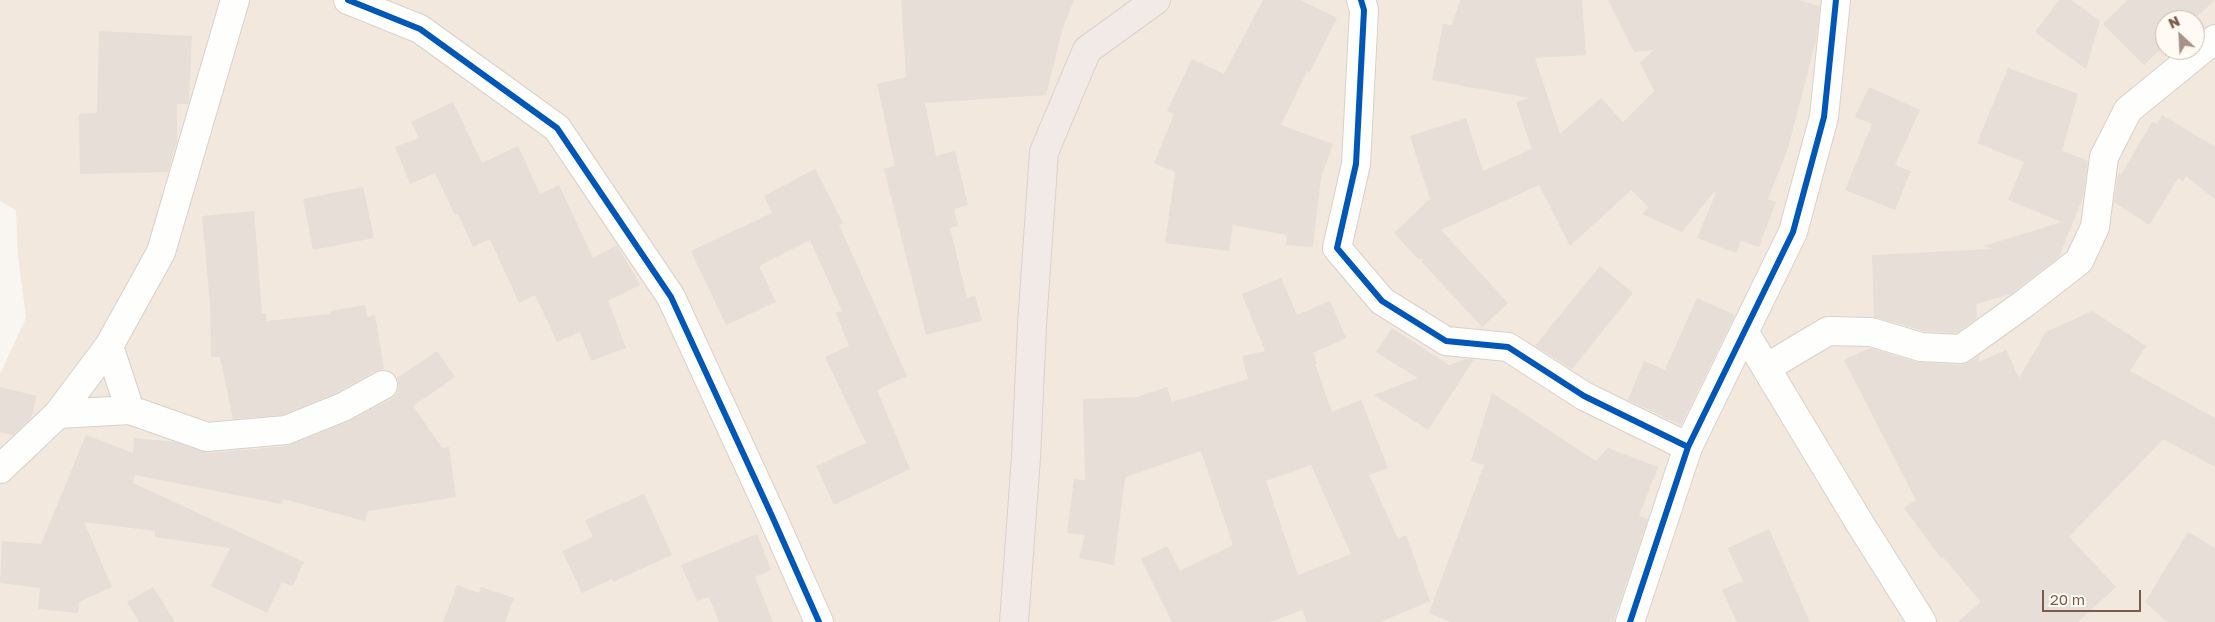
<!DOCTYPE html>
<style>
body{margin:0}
#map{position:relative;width:2215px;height:622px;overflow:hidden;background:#f9f5f0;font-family:"Golos Text",sans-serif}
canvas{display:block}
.north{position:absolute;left:2155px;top:10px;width:50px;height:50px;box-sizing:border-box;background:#fffaf3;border:1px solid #cabbb1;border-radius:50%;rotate:335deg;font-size:14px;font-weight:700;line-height:20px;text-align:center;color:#7a5c4d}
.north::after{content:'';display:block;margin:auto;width:18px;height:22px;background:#a69286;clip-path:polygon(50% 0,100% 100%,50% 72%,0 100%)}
.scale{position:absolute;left:2042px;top:590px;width:99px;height:22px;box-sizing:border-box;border:2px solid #7a5c4d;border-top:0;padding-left:6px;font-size:15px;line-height:18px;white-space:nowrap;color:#7a5c4d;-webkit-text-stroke:4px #fffaf3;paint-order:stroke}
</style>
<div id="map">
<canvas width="2215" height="622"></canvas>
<div class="north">N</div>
<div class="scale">20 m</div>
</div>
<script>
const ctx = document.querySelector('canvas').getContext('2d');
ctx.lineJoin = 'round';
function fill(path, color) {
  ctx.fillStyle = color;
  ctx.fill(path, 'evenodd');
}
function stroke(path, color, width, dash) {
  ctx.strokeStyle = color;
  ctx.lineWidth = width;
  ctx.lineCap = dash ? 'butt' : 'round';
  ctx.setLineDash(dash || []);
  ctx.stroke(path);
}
const residential = new Path2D(`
 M 0,0 L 2215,0 L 2215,622 L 0,622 L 0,374 L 26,318 L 18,256 L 16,210 L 0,201 ZM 2165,20 L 2195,20 L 2195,50 L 2165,50 Z`);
const building = new Path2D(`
 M 901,0 L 1074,0 L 1062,30 L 1046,95 L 925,103 L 936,156 L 955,151 L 968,205 L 954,209 L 958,226 L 950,228 L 967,298 L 975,296 L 982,321 L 926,335 L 884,169 L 895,166 L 877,84 L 906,77 Z
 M 1263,0 L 1300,0 L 1337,18 L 1310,72 L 1307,71 L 1281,125 L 1333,144 L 1321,177 L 1313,247 L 1286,245 L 1287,235 L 1233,225 L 1229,251 L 1165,243 L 1175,172 L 1154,163 L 1174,114 L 1167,111 L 1192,59 L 1224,74 Z
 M 1460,0 L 1582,0 L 1586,55 L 1535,58 L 1560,134 L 1601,98 L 1623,122 L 1654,91 L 1640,63 L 1654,50 L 1634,52 L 1608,0 L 1798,0 L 1820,6 L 1816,40 L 1788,148 L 1768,199 L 1776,202 L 1759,247 L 1741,241 L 1736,253 L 1697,238 L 1716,193 L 1714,192 L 1682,232 L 1642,214 L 1648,207 L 1631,190 L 1570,246 L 1539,185 L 1441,230 L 1508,303 L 1482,327 L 1421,261 L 1425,259 L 1418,259 L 1394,233 L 1430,199 L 1410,136 L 1466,118 L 1483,171 L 1532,149 L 1516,102 L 1529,98 L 1432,80 L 1443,24 L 1452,25 Z
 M 2059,0 L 2071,0 L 2100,21 L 2086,69 L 2035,32 Z
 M 2128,0 L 2215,0 L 2193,20 L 2165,20 L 2165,45 L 2144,65 L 2103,24 Z
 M 99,31 L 192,36 L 189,100 L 188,104 L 177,104 L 177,141 L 168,172 L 80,174 L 79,114 L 97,113 Z
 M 2008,68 L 2078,94 L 2062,151 L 2088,161 L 2083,197 L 2059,257 L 2011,294 L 1976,304 L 1977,318 L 1956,333 L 1924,331 L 1874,317 L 1872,255 L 1993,249 L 1984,246 L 2062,222 L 2008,200 L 2024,162 L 1977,143 Z
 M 1869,87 L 1920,110 L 1895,165 L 1911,171 L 1895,210 L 1845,190 L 1872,124 L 1855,117 Z
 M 453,102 L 482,163 L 518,146 L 540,194 L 559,185 L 593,258 L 617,245 L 640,285 L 608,301 L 626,348 L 591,361 L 580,332 L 557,342 L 535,295 L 519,303 L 490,239 L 473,247 L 458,214 L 455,215 L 435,173 L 410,184 L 395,147 L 419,138 L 411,122 Z
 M 2162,115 L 2215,147 L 2215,199 L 2186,176 L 2183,181 L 2178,178 L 2149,225 L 2114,202 L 2118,173 L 2121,175 L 2152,122 L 2157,124 Z
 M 815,169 L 843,223 L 839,225 L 907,376 L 877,390 L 910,469 L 834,505 L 816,466 L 866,443 L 825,357 L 849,346 L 836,313 L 842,311 L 810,240 L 759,266 L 776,302 L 726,325 L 691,251 L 772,213 L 764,196 Z
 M 363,187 L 374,238 L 313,250 L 303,199 Z
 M 254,211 L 262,313 L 266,313 L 266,321 L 330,314 L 330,311 L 365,305 L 367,317 L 375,315 L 384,369 L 375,371 L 336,393 L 282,415 L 233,419 L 220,357 L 211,357 L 210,303 L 202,216 Z
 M 1600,266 L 1633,293 L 1572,369 L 1535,346 Z
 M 1281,278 L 1297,315 L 1330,301 L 1346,338 L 1313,353 L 1317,363 L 1315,364 L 1332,412 L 1361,400 L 1388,468 L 1369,475 L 1398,539 L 1406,535 L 1430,601 L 1380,622 L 1307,622 L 1302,610 L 1270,622 L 1172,622 L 1141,559 L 1167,546 L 1180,571 L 1233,545 L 1201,451 L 1125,477 L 1114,565 L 1079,558 L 1085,535 L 1067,533 L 1074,479 L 1085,480 L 1083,399 L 1137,397 L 1167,387 L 1172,402 L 1248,379 L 1242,356 L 1265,351 L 1242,294 ZM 1311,465 L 1351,554 L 1298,575 L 1266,481 Z
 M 1697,298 L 1735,315 L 1681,425 L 1628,400 L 1644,361 L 1665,370 Z
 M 2092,311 L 2146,346 L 2130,371 L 2215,418 L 2215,467 L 2163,439 L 2069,537 L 2116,587 L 2078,622 L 1958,622 L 1981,602 L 1943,557 L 1941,558 L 1904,508 L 1916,500 L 1844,360 L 1870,348 L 1917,362 L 1960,365 L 1970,362 L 1979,356 L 1979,362 L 2006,350 L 2019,378 L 2046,332 Z
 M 1392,328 L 1449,365 L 1466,359 L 1474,359 L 1428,430 L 1374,395 L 1418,378 L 1376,352 Z
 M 437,351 L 455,377 L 413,406 L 442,448 L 449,447 L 456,497 L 368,511 L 365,521 L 283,499 L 282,504 L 135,475 L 133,483 L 304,562 L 293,586 L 282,582 L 267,613 L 211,586 L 230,548 L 155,537 L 155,531 L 84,522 L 112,587 L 79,602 L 78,613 L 38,609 L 40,588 L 0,583 L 2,541 L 41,544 L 86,435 L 133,453 L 134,438 L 175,442 L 208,453 L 288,446 L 349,421 L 391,399 L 397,393 L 399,386 L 397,378 Z
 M 0,387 L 37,396 L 31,418 L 13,435 L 0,432 Z
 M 1492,393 L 1596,461 L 1608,448 L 1658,467 L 1639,516 L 1648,519 L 1613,622 L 1450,622 L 1429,613 L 1484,465 L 1471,461 Z
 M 644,494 L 672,555 L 613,582 L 612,579 L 582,593 L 562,551 L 593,537 L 585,520 Z
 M 1769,529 L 1810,622 L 1737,622 L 1722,590 L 1743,581 L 1728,548 Z
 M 2188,532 L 2215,548 L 2215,622 L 2167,622 L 2145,602 Z
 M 757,534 L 771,570 L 755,577 L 773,622 L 719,622 L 709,597 L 697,601 L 681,565 Z
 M 457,585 L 479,593 L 481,587 L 514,598 L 505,622 L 443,622 Z
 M 153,587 L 175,622 L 139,622 L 127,602 Z`);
const street = new Path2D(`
 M 1361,0 L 1364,10 L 1356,164 L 1337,248 L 1382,301 L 1446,341 L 1508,347 L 1584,396 L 1688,447
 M 1745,333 L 1859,522 L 1922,622
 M 109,346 L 130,410 L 207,437 L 286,430 L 343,407 L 383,385
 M 1766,368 L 1828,331 L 1871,332 L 1921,347 L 1961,349 L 2025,303 L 2079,261 L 2095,227 L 2104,157 L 2128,110 L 2215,39
 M 58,414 L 130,410
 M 0,469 L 58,414 L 109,346 L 161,252 L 235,0`);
const secondary = new Path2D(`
 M 348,0 L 420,29 L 557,128 L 671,297 L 772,516 L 819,622
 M 1630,622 L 1688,447 L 1793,232 L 1824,117 L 1836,0`);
const highway = new Path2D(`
 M 1014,622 L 1026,457 L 1032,325 L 1044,152 L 1087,50 L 1156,0`);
const cycleway = new Path2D(`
 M 348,0 L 420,29 L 557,128 L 671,297 L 772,516 L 819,622
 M 1361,0 L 1364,10 L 1356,164 L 1337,248 L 1382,301 L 1446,341 L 1508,347 L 1584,396 L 1688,447
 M 1630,622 L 1688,447 L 1793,232 L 1824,117 L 1836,0`);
fill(residential, '#f2e8de');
fill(building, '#e6ded7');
stroke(street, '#d7d1cb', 30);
stroke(secondary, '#d9d2cb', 30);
stroke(highway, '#dad1cc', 30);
stroke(street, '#fefefd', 28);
stroke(secondary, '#fefefd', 28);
stroke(highway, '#f2eae7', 28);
stroke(cycleway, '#0057b8', 6);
</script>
